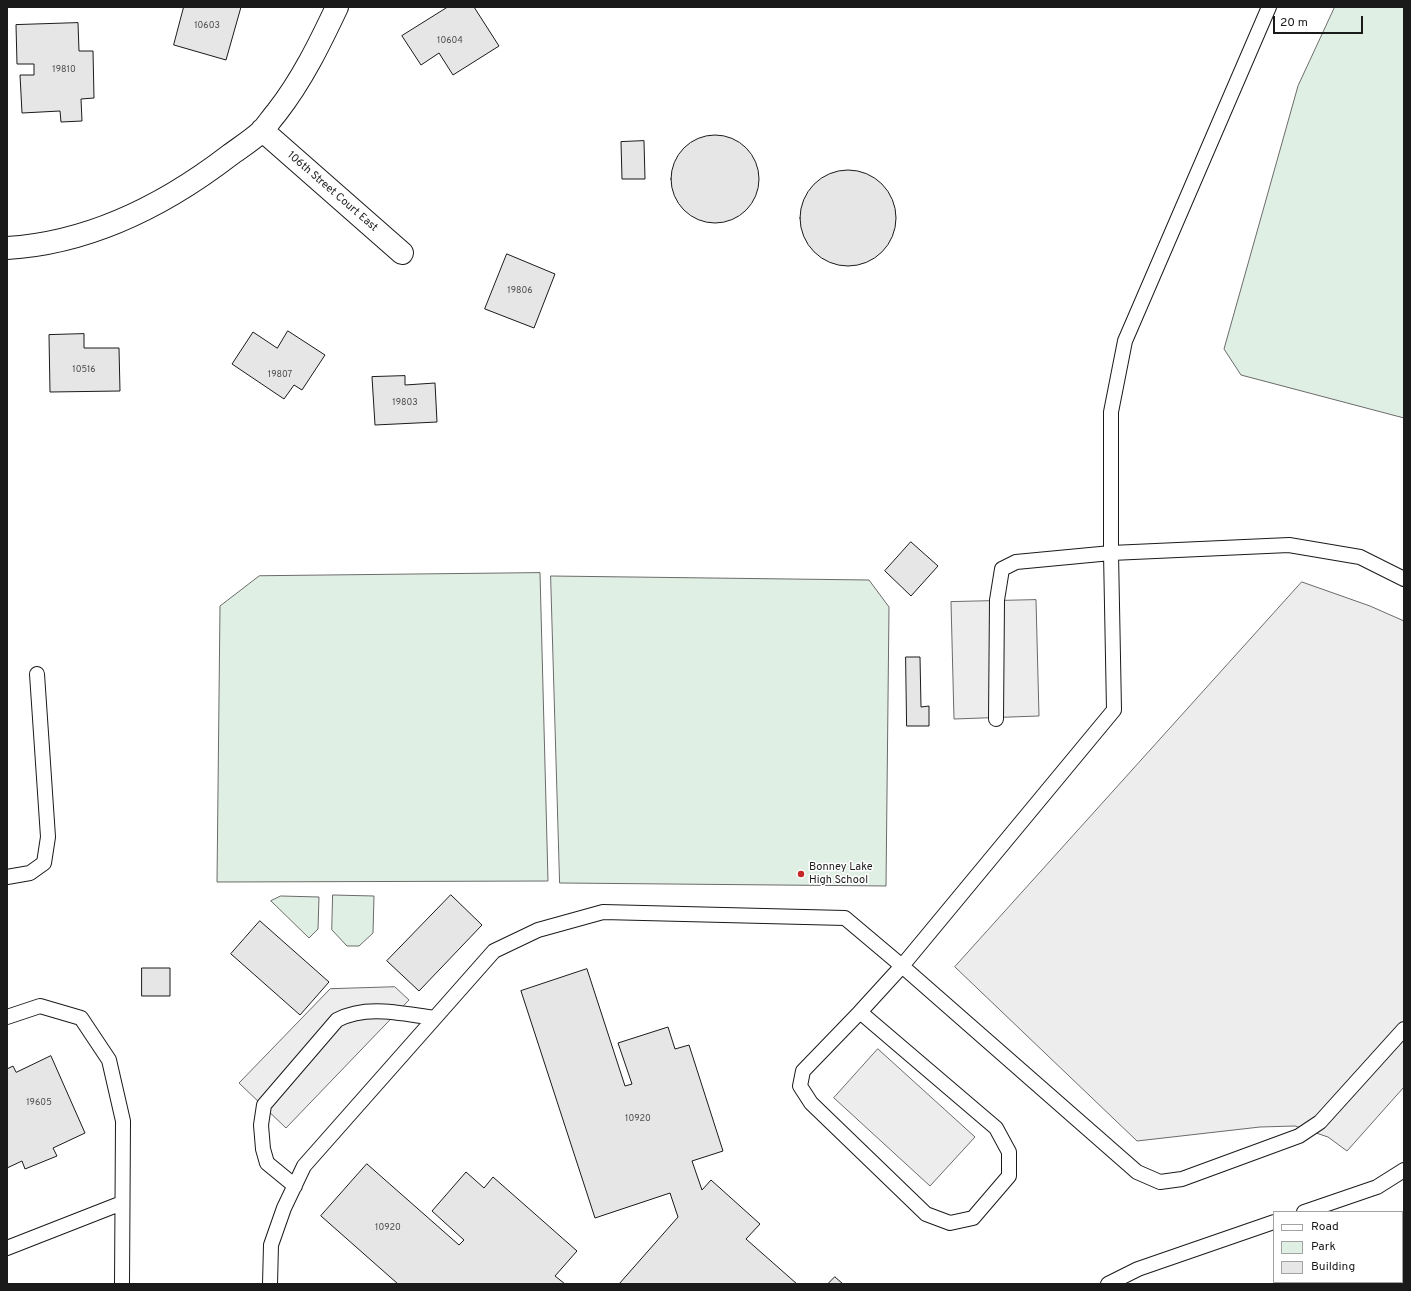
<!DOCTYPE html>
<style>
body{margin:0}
#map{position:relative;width:1411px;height:1291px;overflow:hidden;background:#fff;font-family:Overpass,sans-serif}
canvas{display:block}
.frame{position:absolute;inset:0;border:8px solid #1a1a1a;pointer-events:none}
.legend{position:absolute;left:1273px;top:1211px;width:130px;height:72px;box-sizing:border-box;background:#fff;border:1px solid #a3a3a3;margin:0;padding:5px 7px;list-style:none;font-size:12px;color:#1a1a1a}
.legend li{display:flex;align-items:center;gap:8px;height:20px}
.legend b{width:20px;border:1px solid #a3a3a3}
.scale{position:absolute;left:1273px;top:16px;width:90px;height:18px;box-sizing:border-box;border:2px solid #1a1a1a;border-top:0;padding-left:5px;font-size:12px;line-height:14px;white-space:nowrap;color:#1a1a1a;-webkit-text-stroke:3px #fff;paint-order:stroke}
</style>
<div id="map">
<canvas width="1411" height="1291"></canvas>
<div class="frame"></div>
<ul class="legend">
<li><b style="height:5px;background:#fff"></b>Road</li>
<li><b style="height:11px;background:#e0efe3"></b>Park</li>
<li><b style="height:11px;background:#e6e6e6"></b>Building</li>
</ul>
<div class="scale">20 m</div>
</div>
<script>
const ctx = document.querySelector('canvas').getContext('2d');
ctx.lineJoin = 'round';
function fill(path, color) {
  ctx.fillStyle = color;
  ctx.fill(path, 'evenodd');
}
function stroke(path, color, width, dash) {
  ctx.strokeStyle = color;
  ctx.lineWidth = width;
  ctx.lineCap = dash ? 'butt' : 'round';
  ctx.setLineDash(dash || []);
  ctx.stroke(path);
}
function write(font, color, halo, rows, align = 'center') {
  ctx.font = font + ' Overpass,sans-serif';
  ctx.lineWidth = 3;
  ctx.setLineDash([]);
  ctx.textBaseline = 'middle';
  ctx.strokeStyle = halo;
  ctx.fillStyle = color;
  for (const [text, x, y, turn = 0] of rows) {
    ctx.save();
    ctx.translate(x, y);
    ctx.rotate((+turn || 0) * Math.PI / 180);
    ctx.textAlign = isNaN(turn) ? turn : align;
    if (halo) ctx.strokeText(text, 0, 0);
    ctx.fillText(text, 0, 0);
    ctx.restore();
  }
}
const green = new Path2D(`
 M 1335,7 L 1404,7 L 1404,418 L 1241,375 L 1224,349 L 1298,86 Z
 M 540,573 L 548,881 L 217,882 L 220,606 L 259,576 Z
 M 551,576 L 869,580 L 889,607 L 886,886 L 560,883 Z
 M 333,895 L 374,896 L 373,933 L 359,946 L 347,946 L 332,930 Z
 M 281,896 L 319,897 L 318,929 L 309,938 L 271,901 Z`);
const parking = new Path2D(`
 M 1302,582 L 1370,606 L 1404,621 L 1404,1087 L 1347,1151 L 1328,1137 L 1295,1126 L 1260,1127 L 1137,1141 L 955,967 Z
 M 1036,600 L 1039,716 L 954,719 L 951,602 Z
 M 395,987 L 409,1000 L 286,1128 L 239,1083 L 330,989 Z
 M 878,1049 L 975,1137 L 930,1186 L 834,1098 Z`);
const building = new Path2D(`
 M 184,7 L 241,7 L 226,60 L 174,45 Z
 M 448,7 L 474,7 L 499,46 L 453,75 L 439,53 L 421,65 L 402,36 Z
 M 78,23 L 79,51 L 93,51 L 94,98 L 81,99 L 82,121 L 61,122 L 60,111 L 22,113 L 20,75 L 34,75 L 34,64 L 17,64 L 16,25 Z
 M671 179a44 44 0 1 1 88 0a44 44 0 1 1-88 0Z
 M 644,141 L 645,179 L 622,179 L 621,142 Z
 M800 218a48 48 0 1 1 96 0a48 48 0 1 1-96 0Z
 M 507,254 L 555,274 L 534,328 L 485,309 Z
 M 288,331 L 325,355 L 302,390 L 294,385 L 284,399 L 232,364 L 253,332 L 277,348 Z
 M 84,334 L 84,348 L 119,348 L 120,391 L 50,392 L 49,335 Z
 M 405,376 L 405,385 L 435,383 L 437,422 L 375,425 L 372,377 Z
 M 911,542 L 938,566 L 911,596 L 885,571 Z
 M 906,657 L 920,657 L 921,707 L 929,706 L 929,726 L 907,726 Z
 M 451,895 L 482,925 L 419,991 L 387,961 Z
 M 260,921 L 329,982 L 300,1015 L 231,954 Z
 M 142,968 L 170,968 L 170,996 L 142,996 Z
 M 587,969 L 625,1086 L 632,1084 L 618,1043 L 668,1027 L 675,1049 L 689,1045 L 723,1151 L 692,1161 L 702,1190 L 711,1180 L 760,1224 L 746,1239 L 797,1284 L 619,1284 L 678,1217 L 670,1193 L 595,1218 L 521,991 Z
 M 51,1056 L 85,1133 L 53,1148 L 57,1156 L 25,1169 L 22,1161 L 7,1168 L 7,1069 L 13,1066 L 16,1072 Z
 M 367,1164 L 459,1245 L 464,1240 L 432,1211 L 466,1172 L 484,1188 L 493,1177 L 577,1251 L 555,1276 L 565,1284 L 398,1284 L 321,1216 Z
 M 835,1277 L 843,1284 L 828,1284 Z`);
const service = new Path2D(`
 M 996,719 L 997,600 L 1002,569 L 1016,562 L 1111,553 L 1289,545 L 1360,557 L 1404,579
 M 7,877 L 30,873 L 44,863 L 48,837 L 37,674
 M 860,1012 L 996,1128 L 1009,1152 L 1009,1176 L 973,1218 L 950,1223 L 926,1214 L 811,1103 L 800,1086 L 803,1071 L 860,1012 L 902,966 L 1114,710 L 1111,553 L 1111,412 L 1125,341 L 1269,7
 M 7,1017 L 40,1006 L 81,1018 L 109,1060 L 123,1121 L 122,1284
 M 295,1186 L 267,1163 L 263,1149 L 261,1125 L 264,1105 L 337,1020 C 367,1004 403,1014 435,1018
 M 1304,1212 L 1377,1187 L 1404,1170
 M 7,1248 L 122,1203
 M 270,1284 L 271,1245 L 284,1208 L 304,1166 L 494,951 L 538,930 L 603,912 L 845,918 L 902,966 L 1137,1172 L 1160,1182 L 1182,1179 L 1299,1136 L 1320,1122 L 1404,1029
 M 1108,1284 L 1138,1269 L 1274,1222`);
const minor = new Path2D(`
 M 262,130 L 402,253
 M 7,248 C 91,243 165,205 230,155 C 241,147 252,140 262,131 C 267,125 272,118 277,112 C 302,80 320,43 337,7`);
const markers = [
 [801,874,4,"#c62828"]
];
const numberNames = [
 ["10603",207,26],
 ["10604",450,41],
 ["19810",64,70],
 ["19806",520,291],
 ["10516",84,370],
 ["19807",280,375],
 ["19803",405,403],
 ["19605",39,1103],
 ["10920",638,1119],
 ["10920",388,1228]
];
const streetNames = [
 ["106th Street Court East",332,192,41]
];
const poiNames = [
 ["Bonney Lake",809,868],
 ["High School",809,881]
];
fill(green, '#e0efe3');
stroke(green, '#6a6a6a', 1);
fill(parking, '#ededed');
stroke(parking, '#6a6a6a', 1);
fill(building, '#e6e6e6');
stroke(building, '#1a1a1a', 1);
stroke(service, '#1a1a1a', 16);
stroke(minor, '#1a1a1a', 24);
stroke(service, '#fff', 14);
stroke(minor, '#fff', 22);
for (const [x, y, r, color] of markers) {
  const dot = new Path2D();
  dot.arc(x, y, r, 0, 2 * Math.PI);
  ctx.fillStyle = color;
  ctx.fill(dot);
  stroke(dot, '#fff', 1.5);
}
write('9px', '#4d4d4d', null, numberNames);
write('11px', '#1a1a1a', '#fff', streetNames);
write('11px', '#1a1a1a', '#fff', poiNames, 'left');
</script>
